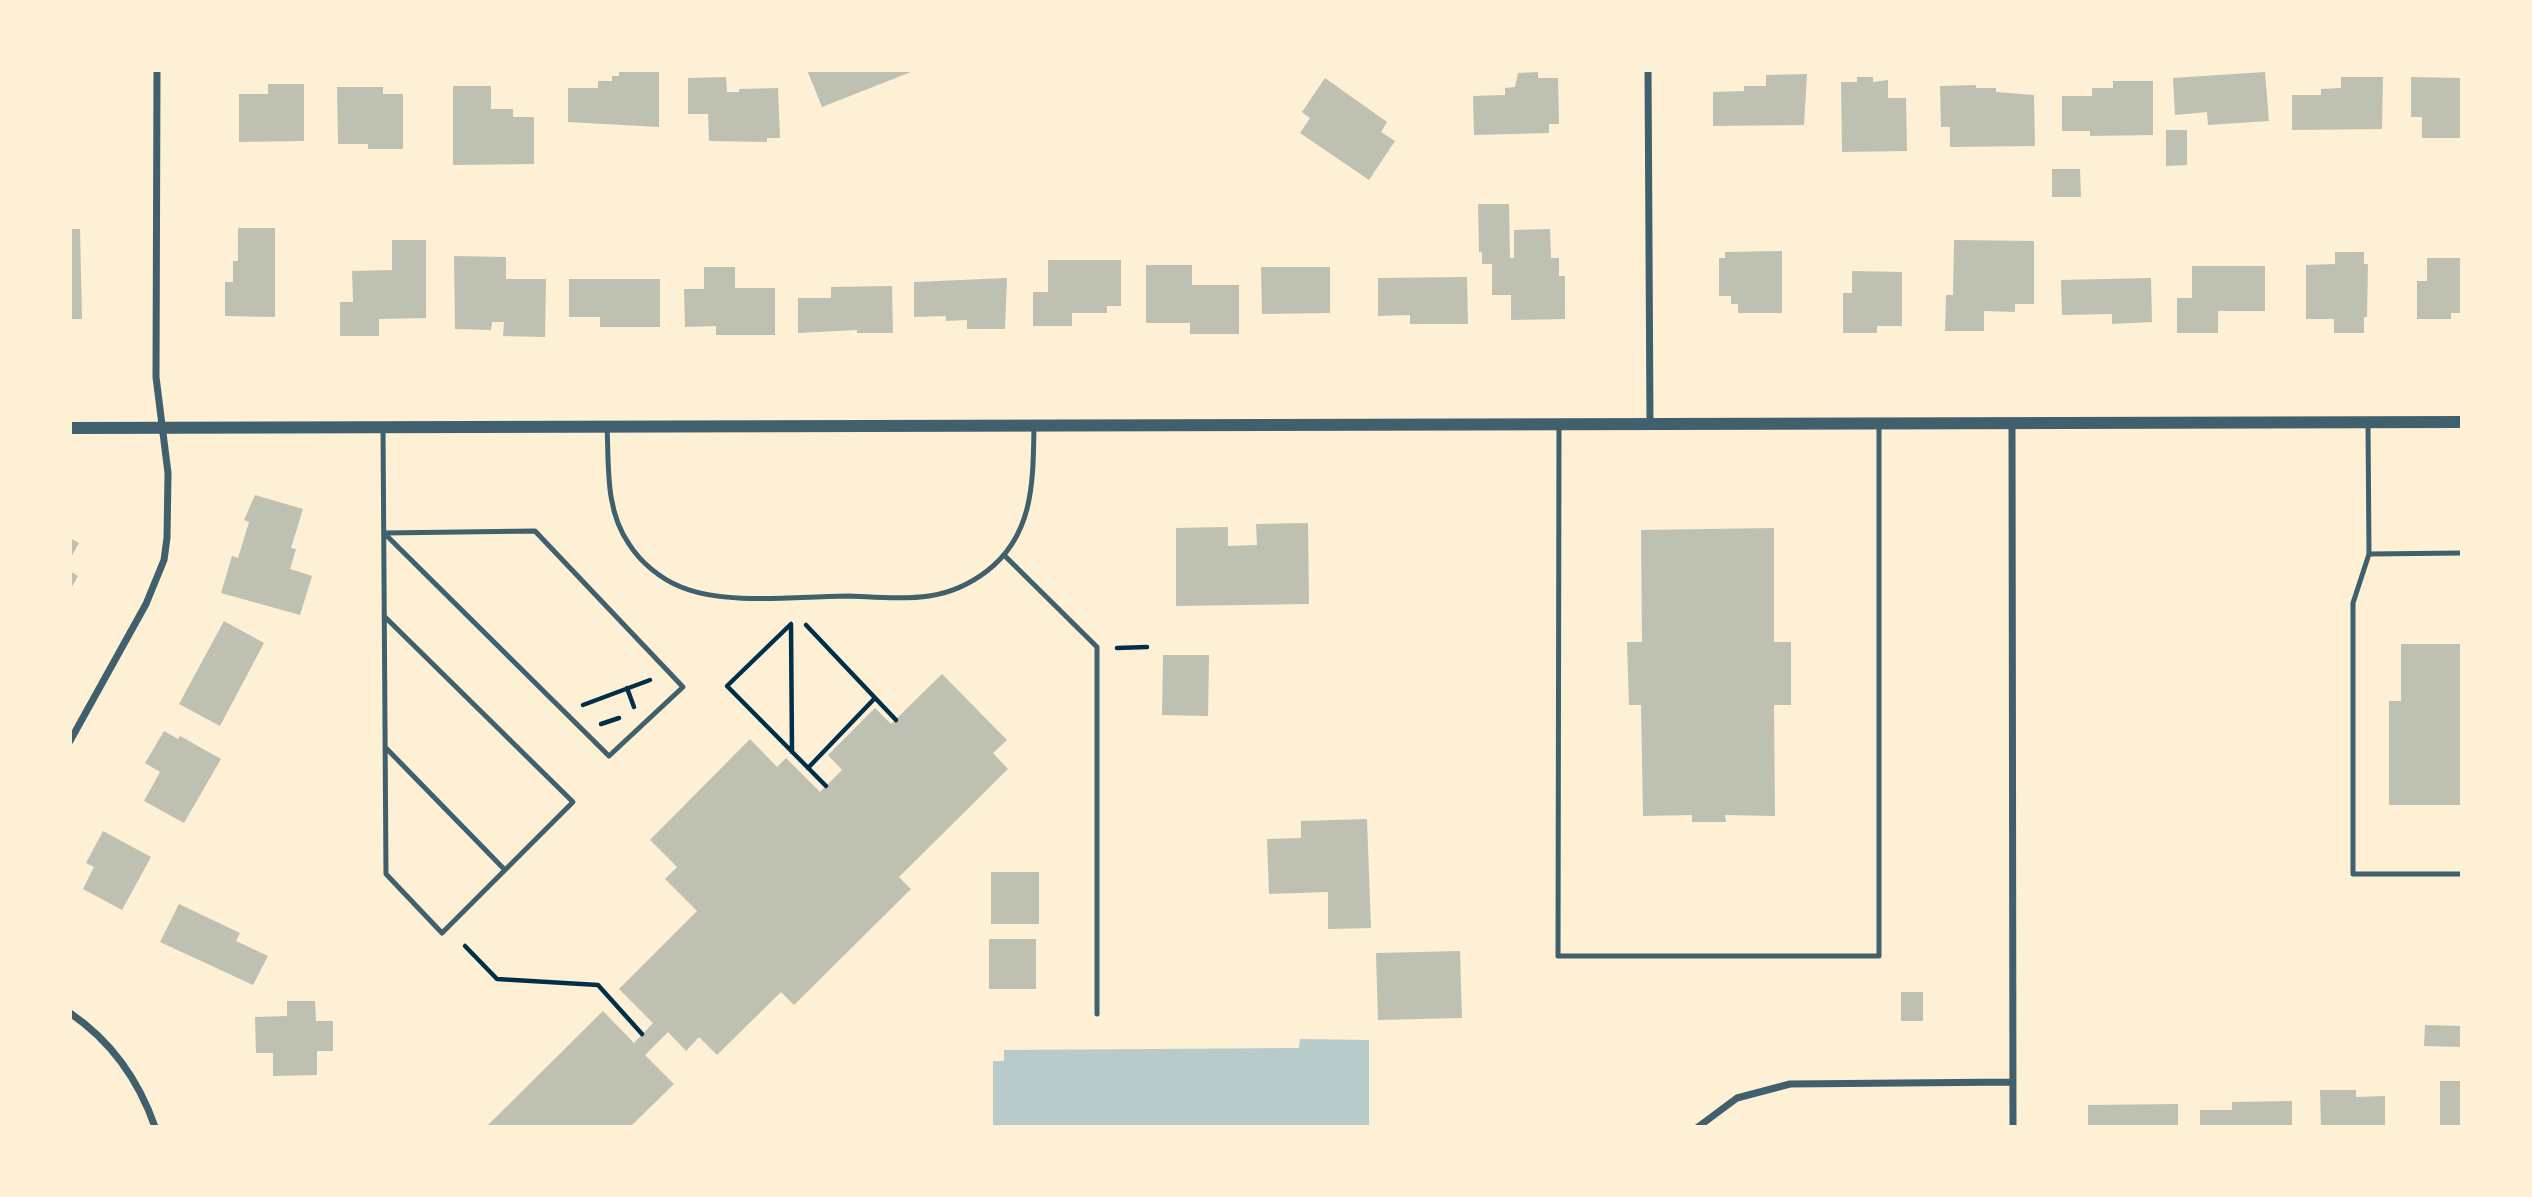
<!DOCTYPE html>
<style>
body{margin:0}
#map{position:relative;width:2532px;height:1197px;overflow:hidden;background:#fdf0d5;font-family:"Libre Baskerville",serif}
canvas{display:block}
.frame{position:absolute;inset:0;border:72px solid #fdf0d5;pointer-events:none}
</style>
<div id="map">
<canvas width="2532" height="1197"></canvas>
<div class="frame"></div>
</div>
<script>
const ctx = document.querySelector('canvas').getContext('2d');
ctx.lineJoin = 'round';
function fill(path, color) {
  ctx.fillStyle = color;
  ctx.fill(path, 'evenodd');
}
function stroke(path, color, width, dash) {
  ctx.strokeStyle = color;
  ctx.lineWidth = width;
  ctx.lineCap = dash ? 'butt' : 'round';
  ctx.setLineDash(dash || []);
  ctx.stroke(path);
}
const green = new Path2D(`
 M 1300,1039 L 1369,1040 L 1369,1127 L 993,1127 L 993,1061 L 1004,1061 L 1004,1050 L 1299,1048 Z`);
const building = new Path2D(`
 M 619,70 L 659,70 L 659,127 L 568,122 L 568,88 L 598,88 L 598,81 L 612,81 L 612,76 L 619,76 Z
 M 807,70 L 916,70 L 822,107 Z
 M 1538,72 L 1538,78 L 1558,78 L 1559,124 L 1549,124 L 1549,133 L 1474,135 L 1473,96 L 1505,95 L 1505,88 L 1515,87 L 1518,73 Z
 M 2265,72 L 2269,121 L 2208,125 L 2207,112 L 2175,115 L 2173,78 Z
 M 1807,74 L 1804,125 L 1713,126 L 1713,92 L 1744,91 L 1744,86 L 1766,86 L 1766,75 Z
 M 726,77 L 727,92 L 739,92 L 739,89 L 778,88 L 780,138 L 767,138 L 767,142 L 709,141 L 708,114 L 688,114 L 688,78 Z
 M 1857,77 L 1873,77 L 1873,82 L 1888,80 L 1888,98 L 1906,98 L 1907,151 L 1842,152 L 1841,82 L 1857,82 Z
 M 2341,77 L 2383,77 L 2382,129 L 2292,130 L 2292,95 L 2321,95 L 2321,89 L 2341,88 Z
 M 2411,77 L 2462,78 L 2462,138 L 2422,138 L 2422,117 L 2411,117 Z
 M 1325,78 L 1387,122 L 1381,132 L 1395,141 L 1369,180 L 1300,133 L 1310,118 L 1302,112 Z
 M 2113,81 L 2153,81 L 2153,135 L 2090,136 L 2090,131 L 2062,131 L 2062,96 L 2092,96 L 2092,88 L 2113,88 Z
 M 268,84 L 304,84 L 304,141 L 239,142 L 239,94 L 268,94 Z
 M 1976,85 L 1976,88 L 1996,88 L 1996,92 L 2034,95 L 2035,146 L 1950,147 L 1950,127 L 1941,127 L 1940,86 Z
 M 453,86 L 491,86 L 491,109 L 513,109 L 513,117 L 534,117 L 534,164 L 453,165 Z
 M 337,87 L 383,87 L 383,94 L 403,94 L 403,149 L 368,149 L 368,144 L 338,144 Z
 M 2166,130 L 2187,130 L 2187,165 L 2166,166 Z
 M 2052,169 L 2080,169 L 2081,197 L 2052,197 Z
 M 1478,204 L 1509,204 L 1510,258 L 1514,258 L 1514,230 L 1550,229 L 1551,258 L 1559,258 L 1559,276 L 1565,276 L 1565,319 L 1511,320 L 1511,295 L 1492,295 L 1492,264 L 1482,264 L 1482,252 L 1479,252 Z
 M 238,228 L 275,228 L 275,317 L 225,316 L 225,282 L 233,282 L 233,261 L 238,261 Z
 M 70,229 L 80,229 L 82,319 L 70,319 Z
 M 392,240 L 426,240 L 426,318 L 379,319 L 379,336 L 340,336 L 340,302 L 353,302 L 352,271 L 392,270 Z
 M 1954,240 L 2034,241 L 2034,304 L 2015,304 L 2015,312 L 1984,311 L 1984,331 L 1945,331 L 1946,295 L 1953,295 Z
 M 1782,251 L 1782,313 L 1738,313 L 1738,304 L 1731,304 L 1731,296 L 1719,296 L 1719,258 L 1725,258 L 1725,252 Z
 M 2335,252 L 2364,252 L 2364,264 L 2368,264 L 2367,317 L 2364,317 L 2364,333 L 2334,333 L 2334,319 L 2306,319 L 2306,265 L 2335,264 Z
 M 454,256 L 506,257 L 506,279 L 546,279 L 545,337 L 503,336 L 504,322 L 492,322 L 491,330 L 455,329 Z
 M 2427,258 L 2462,258 L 2462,313 L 2451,313 L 2451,319 L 2417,319 L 2417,281 L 2427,281 Z
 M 1048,260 L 1121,260 L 1121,306 L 1107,306 L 1107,313 L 1072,313 L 1072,326 L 1033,326 L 1033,292 L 1048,292 Z
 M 1146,265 L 1192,265 L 1192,285 L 1239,285 L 1239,334 L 1190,334 L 1190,323 L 1146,323 Z
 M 2192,266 L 2265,266 L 2265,311 L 2218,311 L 2218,333 L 2177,333 L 2177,298 L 2192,298 Z
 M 704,267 L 735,267 L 735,288 L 775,288 L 775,335 L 716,335 L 716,326 L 685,327 L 684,289 L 704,289 Z
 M 1261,267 L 1330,267 L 1330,313 L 1262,314 Z
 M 1852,271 L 1902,272 L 1902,326 L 1877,326 L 1877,333 L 1843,333 L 1843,293 L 1852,293 Z
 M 1467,277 L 1468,324 L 1410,324 L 1410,315 L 1378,316 L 1378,278 Z
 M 1007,278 L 1005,329 L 967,329 L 967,320 L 946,321 L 946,316 L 914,317 L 914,282 Z
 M 2151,278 L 2152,322 L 2112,324 L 2112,314 L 2062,315 L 2061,280 Z
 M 569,279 L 660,279 L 660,327 L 600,327 L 600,317 L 569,317 Z
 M 892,286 L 893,333 L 857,333 L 857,330 L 798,333 L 798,298 L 831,298 L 831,287 Z
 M 255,495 L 303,509 L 291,548 L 296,549 L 290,569 L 312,576 L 300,615 L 221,593 L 232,556 L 238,558 L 249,522 L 244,520 Z
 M 1308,523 L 1309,604 L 1176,606 L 1176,528 L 1228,527 L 1228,546 L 1257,545 L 1256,524 Z
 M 1774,528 L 1774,642 L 1791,642 L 1791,705 L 1774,705 L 1775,816 L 1725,815 L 1726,822 L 1692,822 L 1692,815 L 1643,816 L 1641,705 L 1629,705 L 1627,642 L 1642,642 L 1641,530 Z
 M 70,538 L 79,543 L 70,559 Z
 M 70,571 L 78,576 L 70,590 Z
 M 224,621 L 264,643 L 220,726 L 179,704 Z
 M 2401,644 L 2462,644 L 2462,805 L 2389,805 L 2389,701 L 2401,701 Z
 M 1163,655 L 1209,655 L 1208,716 L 1162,715 Z
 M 942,674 L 1007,740 L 993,753 L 1008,769 L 899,877 L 911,889 L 794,1005 L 781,992 L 717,1055 L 699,1037 L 686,1051 L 668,1032 L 645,1055 L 674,1084 L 630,1127 L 486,1127 L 603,1011 L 634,1043 L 653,1023 L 619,989 L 697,911 L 665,879 L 677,867 L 650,840 L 750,739 L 777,767 L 786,758 L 820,792 L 842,770 L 828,755 L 875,708 L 891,724 Z
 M 164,731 L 178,739 L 180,736 L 221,759 L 184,823 L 144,801 L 160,772 L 145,763 Z
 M 1367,819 L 1371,928 L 1328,929 L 1328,892 L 1269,894 L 1267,839 L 1301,838 L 1301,821 Z
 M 103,831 L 151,857 L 122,910 L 83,889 L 94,867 L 86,863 Z
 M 991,872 L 1039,872 L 1039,924 L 991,924 Z
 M 179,904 L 240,933 L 236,941 L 268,956 L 253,985 L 160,942 Z
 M 989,939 L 1036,939 L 1036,989 L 989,989 Z
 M 1460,951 L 1462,1018 L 1378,1020 L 1376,953 Z
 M 1901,992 L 1923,992 L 1923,1021 L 1901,1021 Z
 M 287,1001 L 315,1001 L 316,1021 L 333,1021 L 333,1051 L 317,1051 L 317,1075 L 273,1076 L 273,1053 L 256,1053 L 255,1017 L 287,1016 Z
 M 2425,1025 L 2462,1026 L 2462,1047 L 2424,1046 Z
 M 2440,1081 L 2462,1081 L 2462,1127 L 2440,1127 Z
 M 2320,1090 L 2356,1090 L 2356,1097 L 2385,1096 L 2385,1127 L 2321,1127 Z
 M 2292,1101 L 2292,1127 L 2200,1127 L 2200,1110 L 2232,1110 L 2232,1102 Z
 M 2178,1104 L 2178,1127 L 2088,1127 L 2088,1105 Z`);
const path = new Path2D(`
 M 791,624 L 727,686 L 826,786
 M 791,625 L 792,752
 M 806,625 L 896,720
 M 1117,648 L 1147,647
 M 627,688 L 634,707
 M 583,705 L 650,680
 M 601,724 L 619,718
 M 808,768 L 875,698
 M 465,946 L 497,979 L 598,985 L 642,1034`);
const service = new Path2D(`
 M 2368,424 L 2369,554 L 2353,603 L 2353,874 L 2462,874
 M 1559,425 L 1558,956 L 1879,956 L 1879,423
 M 607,426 C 609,466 605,510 629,544 C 641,563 661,579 681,587 C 728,606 799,596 850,596 C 875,597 904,600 929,596 C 950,593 970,584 987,571 C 1034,535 1033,481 1034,427
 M 383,427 L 386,874 L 442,933 L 573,802 L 384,616
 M 535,531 L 683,687 L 609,756 L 384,533 Z
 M 2369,554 L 2462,553
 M 1004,555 L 1097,647 L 1097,1014
 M 385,747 L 505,870`);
const minor = new Path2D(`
 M 1648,70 L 1650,423
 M 2012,422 L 2013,1127
 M 70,741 L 146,604 L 164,560 L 167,538 L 168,473 L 156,377 L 157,70
 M 70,1013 C 111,1041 139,1081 155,1127
 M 1698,1127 L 1737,1098 L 1790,1084 L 2013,1082`);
const tertiary = new Path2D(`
 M 70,428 L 2462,422`);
fill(green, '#b9caca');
fill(building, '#bec0b2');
stroke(path, '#003049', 4.5);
stroke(service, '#3f606c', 5);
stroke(minor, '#3f606c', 7);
stroke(tertiary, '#3f606c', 12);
</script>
